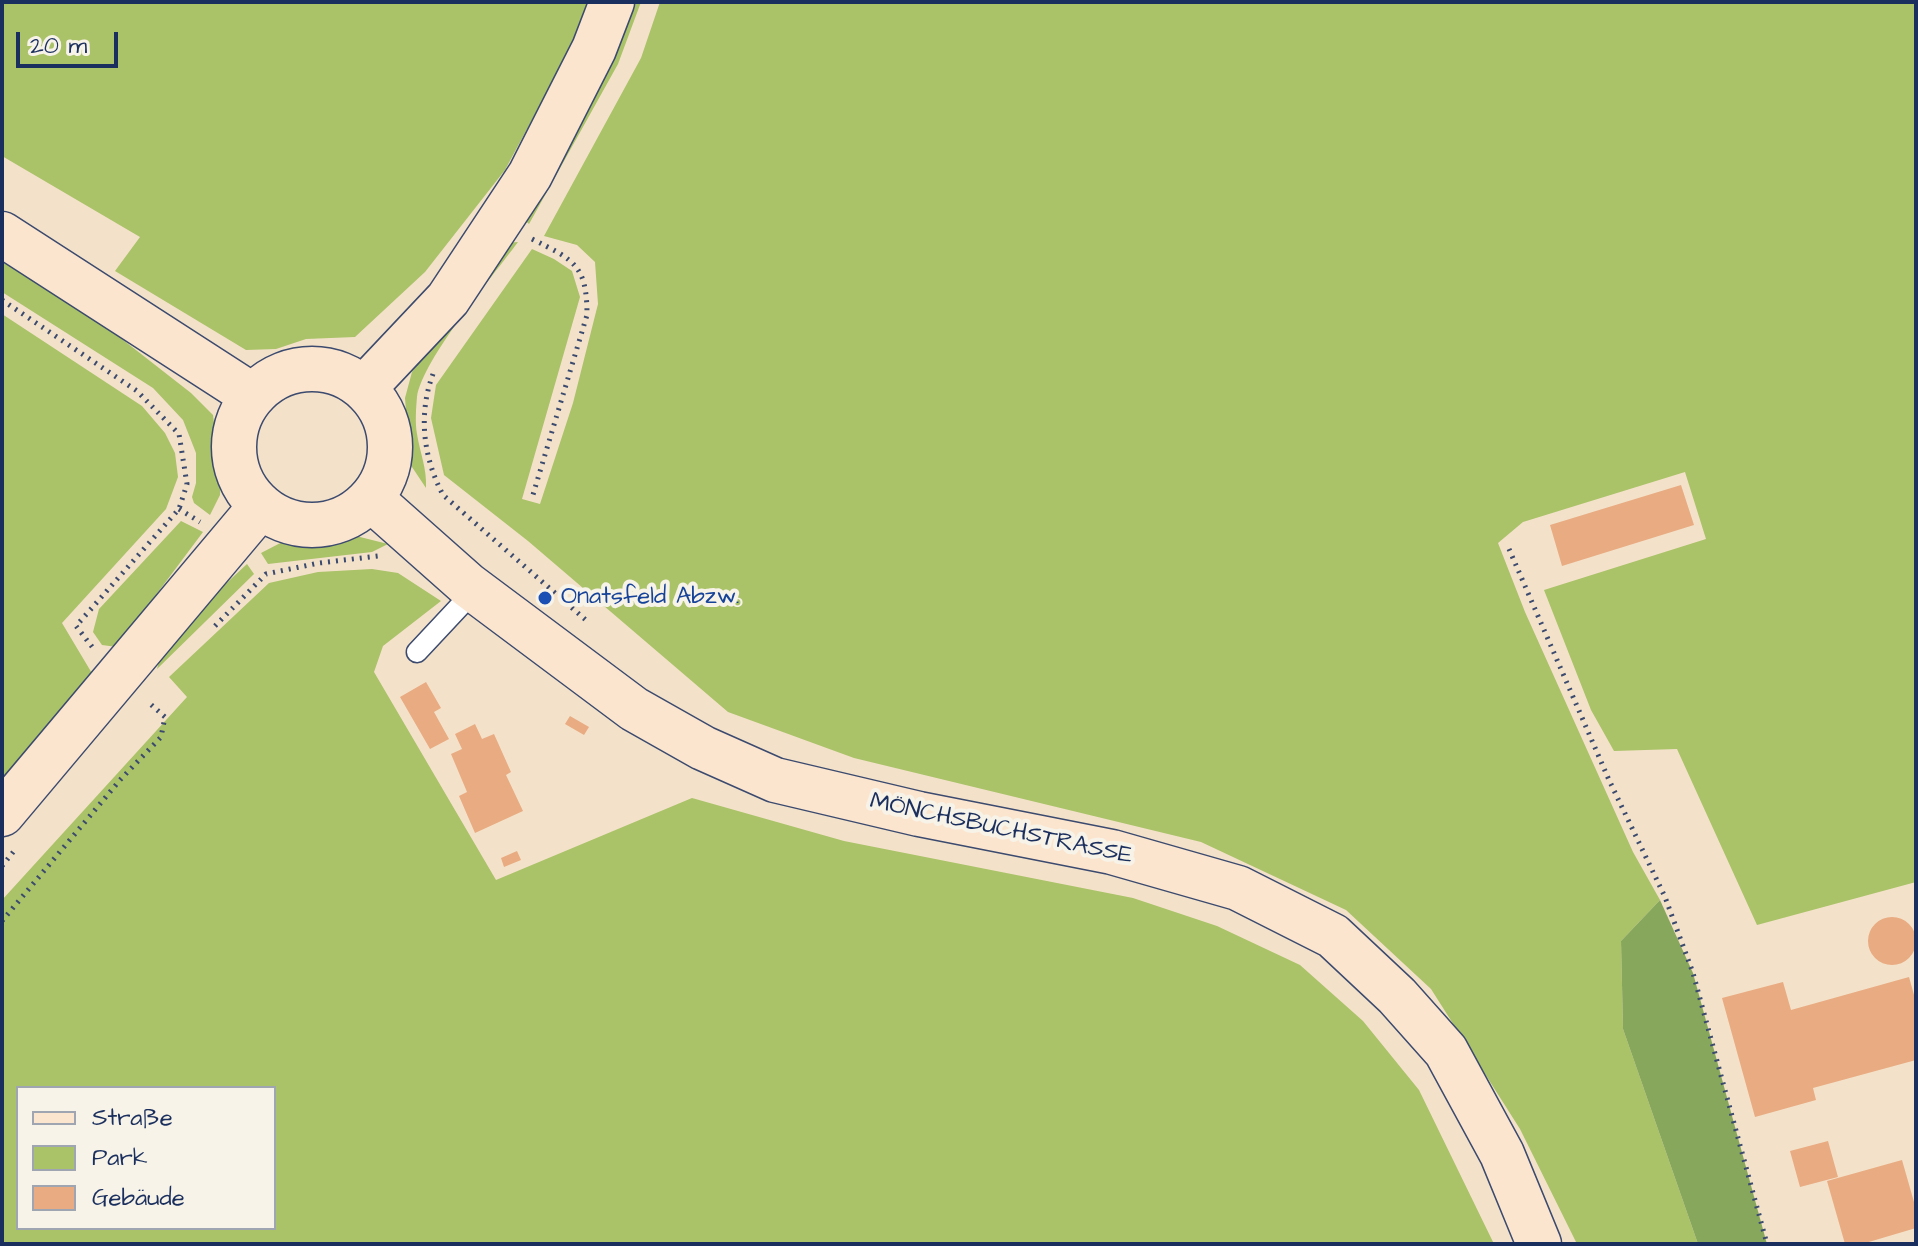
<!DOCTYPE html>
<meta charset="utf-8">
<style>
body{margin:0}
#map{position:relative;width:1918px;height:1246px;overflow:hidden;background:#f3e2c9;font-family:"Architects Daughter",sans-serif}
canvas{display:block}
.frame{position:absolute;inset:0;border:4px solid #1b2f5e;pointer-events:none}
.legend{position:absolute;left:16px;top:1086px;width:260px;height:144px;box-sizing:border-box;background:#f7f3e8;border:2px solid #9fa5b1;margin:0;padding:10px 14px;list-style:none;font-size:24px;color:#1b2f5e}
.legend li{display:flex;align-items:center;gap:16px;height:40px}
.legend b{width:40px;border:2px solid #9fa5b1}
.scale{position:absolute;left:16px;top:32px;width:102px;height:36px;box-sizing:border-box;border:4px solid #1b2f5e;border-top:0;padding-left:10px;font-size:24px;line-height:28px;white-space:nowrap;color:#1b2f5e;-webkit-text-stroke:6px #f7f3e8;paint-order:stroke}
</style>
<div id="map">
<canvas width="1918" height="1246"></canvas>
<div class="frame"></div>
<ul class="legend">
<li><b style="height:10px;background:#fce5cf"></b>Straße</li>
<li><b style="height:22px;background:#aac268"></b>Park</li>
<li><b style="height:22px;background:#e9ab82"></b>Gebäude</li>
</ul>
<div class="scale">20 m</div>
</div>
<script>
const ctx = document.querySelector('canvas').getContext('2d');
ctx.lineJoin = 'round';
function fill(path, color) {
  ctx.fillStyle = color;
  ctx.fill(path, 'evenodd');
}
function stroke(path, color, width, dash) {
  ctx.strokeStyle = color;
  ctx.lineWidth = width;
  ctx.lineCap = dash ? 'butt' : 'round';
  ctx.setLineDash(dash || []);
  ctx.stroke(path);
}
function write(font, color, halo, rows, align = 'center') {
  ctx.font = font + ' "Architects Daughter",sans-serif';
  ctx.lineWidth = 8;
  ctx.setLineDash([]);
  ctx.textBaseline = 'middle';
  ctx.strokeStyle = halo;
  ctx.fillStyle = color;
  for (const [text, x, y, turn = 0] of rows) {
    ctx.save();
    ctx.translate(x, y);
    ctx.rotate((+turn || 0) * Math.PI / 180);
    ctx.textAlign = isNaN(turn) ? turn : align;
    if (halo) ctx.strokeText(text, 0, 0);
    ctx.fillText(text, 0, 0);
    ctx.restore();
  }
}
const green = new Path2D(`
 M 2,2 L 588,2 L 577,36 L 505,170 L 425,272 L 355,337 L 306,339 L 276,349 L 246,350 L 115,271 L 140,237 L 2,156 Z
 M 630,2 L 641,2 L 618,64 L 529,224 L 521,217 Z
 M 660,2 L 1916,2 L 1916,882 L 1757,925 L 1677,749 L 1614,751 L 1591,710 L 1544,590 L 1706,539 L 1685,472 L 1523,522 L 1498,543 L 1525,612 L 1633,852 L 1660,900 L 1621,941 L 1623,1029 L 1698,1244 L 1577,1244 L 1520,1129 L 1431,989 L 1346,910 L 1201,842 L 854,758 L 728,712 L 528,541 L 444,475 L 431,418 L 436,385 L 532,249 L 554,259 L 572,271 L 580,297 L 522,499 L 540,504 L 573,403 L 598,304 L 595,262 L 577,245 L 544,236 L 641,58 Z
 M 518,242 C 493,276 423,359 417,397 C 416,408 415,423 417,434 C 420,453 427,468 426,488 L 410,464 L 405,398 L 412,372 L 505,243 Z
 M 2,254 L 95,318 L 191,393 L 213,415 L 221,478 L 220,495 L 210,515 L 194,503 L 192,497 L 196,483 L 196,453 L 183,420 L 153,388 L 2,292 Z
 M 2,314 L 142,406 L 165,433 L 175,453 L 178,477 L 166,509 L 62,623 L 93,675 L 2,780 Z
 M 181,521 L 203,532 L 117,647 L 102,645 L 93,632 L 99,609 Z
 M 352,535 L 388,544 L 372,552 L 268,564 L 261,553 L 290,538 Z
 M 247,564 L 254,574 L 157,669 L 162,650 L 204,604 Z
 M 372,569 L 398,573 L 441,601 L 383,646 L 374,672 L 496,880 L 692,798 L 844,841 L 1133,898 L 1217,926 L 1300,965 L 1363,1021 L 1419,1090 L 1494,1244 L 2,1244 L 2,900 L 187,697 L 169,677 L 269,583 L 318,572 ZM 18,1088 L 274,1088 L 274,1228 L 18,1228 Z`);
const forest = new Path2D(`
 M 1660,900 L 1693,973 L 1767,1244 L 1698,1244 L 1623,1029 L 1621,941 Z`);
const building = new Path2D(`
 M 1681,485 L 1694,525 L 1562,566 L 1550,525 Z
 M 426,682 L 441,708 L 434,712 L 449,739 L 430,749 L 400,697 Z
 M 570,716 L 589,727 L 584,735 L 565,724 Z
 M 475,724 L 482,739 L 494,734 L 511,772 L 506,775 L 523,811 L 475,833 L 459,796 L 467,792 L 451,754 L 462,749 L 455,734 Z
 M 517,851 L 521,860 L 504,867 L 501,858 Z
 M1868 941a24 24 0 1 1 48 0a24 24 0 1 1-48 0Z
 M 1909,977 L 1916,1002 L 1916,1060 L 1813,1088 L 1816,1100 L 1755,1117 L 1722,998 L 1783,982 L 1791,1010 Z
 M 1828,1141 L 1838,1177 L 1800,1187 L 1790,1151 Z
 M 1902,1160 L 1916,1209 L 1916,1228 L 1862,1244 L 1845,1244 L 1827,1181 Z`);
const path = new Path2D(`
 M 532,239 C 574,260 587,265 587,315 L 532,498
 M 2,300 L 137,391 L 179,434 L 187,484 L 179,509 L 76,626 L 93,648
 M 433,374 C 418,414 423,457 443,495 L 587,621
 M 179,509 L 200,522
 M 1509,549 L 1609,780 L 1665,897 L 1693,973 L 1767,1244
 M 215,626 L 266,574 L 319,563 L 378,556
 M 2,866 L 14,851
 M 2,921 L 120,780 L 161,737 L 165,717 L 148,702`);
const lane = new Path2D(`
 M 417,652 L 475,590`);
const secondary = new Path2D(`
 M 2,234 L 253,396
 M234 447a78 78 0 1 1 156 0a78 78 0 1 1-156 0Z
 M 364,388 L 448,299 L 530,175 L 594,49 L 612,2
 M 371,499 L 468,585 L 634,709 L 703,748 L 775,780 L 919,814 L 1112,852 L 1238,888 L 1333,936 L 1397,996 L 1446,1051 L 1502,1154 L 1539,1244
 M 2,814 L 261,506`);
const markers = [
 [545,598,8,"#1a4fb4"]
];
const transitNames = [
 ["Onatsfeld Abzw.",561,598]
];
const streetNames = [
 ["MÖNCHSBUCHSTRASSE",1001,830,12]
];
fill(green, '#aac268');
fill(forest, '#87a85c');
fill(building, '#e9ab82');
stroke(lane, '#3b4a6e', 23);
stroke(secondary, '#3b4a6e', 47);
stroke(path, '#3b4a6e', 5, [2, 6]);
stroke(lane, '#fff', 20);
stroke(secondary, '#fce5cf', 44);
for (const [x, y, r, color] of markers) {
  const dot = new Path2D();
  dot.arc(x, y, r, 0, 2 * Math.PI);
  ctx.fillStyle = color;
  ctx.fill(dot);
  stroke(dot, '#f7f3e8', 3);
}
write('24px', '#164399', '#f7f3e8', transitNames, 'left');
write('24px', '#1b2f5e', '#f7f3e8', streetNames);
</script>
